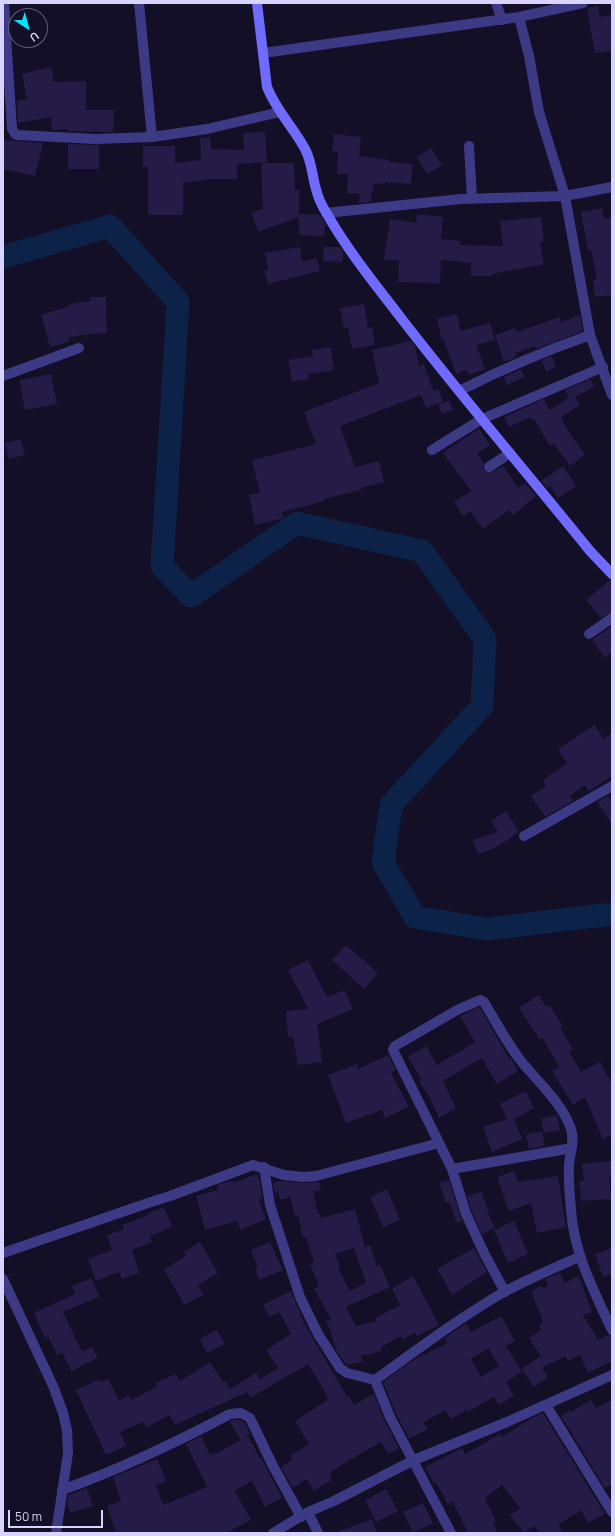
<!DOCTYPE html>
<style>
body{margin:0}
#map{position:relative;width:615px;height:1536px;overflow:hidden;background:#130f26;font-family:Manrope,sans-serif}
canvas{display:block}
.frame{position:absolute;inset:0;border:4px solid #d9d4ff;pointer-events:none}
.north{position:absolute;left:8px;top:8px;width:40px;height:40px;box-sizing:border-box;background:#130f26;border:1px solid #625e7d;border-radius:50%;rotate:144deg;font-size:11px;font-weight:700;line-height:16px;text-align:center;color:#d9d4ff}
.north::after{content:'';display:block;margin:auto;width:14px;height:18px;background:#00e5ff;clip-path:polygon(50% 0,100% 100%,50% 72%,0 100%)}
.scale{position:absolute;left:8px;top:1510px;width:95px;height:18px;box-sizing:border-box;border:2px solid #d9d4ff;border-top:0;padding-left:5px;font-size:12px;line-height:14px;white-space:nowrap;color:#d9d4ff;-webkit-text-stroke:3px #130f26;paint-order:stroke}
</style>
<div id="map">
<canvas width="615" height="1536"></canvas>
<div class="frame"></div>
<div class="north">U</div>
<div class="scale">50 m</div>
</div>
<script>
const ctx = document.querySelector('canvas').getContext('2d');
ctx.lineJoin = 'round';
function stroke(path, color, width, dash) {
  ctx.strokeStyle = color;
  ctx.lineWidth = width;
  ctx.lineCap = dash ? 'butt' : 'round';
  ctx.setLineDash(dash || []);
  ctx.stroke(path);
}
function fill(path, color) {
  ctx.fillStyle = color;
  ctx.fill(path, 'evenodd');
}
const river = new Path2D(`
 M 3,257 L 110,226 L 178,302 L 162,566 L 191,596 L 297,523 L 422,551 L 485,639 L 482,706 L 391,805 L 383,862 L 415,917 L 487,929 L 612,914`);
const building = new Path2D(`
 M 598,6 L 600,17 L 612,15 L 612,51 L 595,53 L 587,8 Z
 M 51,67 L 54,82 L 86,81 L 86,110 L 114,110 L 113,132 L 68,131 L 68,129 L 52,130 L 51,117 L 18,123 L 17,101 L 27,99 L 22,74 Z
 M 265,132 L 267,162 L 237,164 L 237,179 L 212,179 L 183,183 L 183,215 L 148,215 L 148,167 L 143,167 L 143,146 L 175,146 L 175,163 L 201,160 L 200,138 L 210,137 L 211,149 L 244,150 L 243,133 Z
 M 334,134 L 361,137 L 359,156 L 389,160 L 388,162 L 413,164 L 411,184 L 385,182 L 385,184 L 374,183 L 370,202 L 358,203 L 360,194 L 347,193 L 348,174 L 337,174 L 338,151 L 332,151 Z
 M 3,140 L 43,143 L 35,176 L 3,169 Z
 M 68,144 L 99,145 L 99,169 L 68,169 Z
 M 431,148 L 442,165 L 427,174 L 417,157 Z
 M 261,163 L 294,163 L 295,190 L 299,190 L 299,217 L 258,232 L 252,213 L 263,209 Z
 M 602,208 L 604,219 L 612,217 L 612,295 L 595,297 L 593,280 L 597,279 L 591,249 L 588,250 L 581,212 Z
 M 299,214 L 320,215 L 325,223 L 324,236 L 299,235 Z
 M 417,214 L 443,217 L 441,239 L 460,241 L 460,245 L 503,246 L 500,221 L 541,217 L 544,241 L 540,242 L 544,264 L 492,274 L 492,276 L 471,276 L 471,263 L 441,260 L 440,283 L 398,282 L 399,261 L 384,259 L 390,219 L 416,223 Z
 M 300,247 L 302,262 L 317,258 L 320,271 L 268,284 L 264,271 L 268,270 L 265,253 Z
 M 324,247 L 340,247 L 343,252 L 343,262 L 323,261 Z
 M 90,297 L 106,297 L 107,333 L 90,334 L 69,337 L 70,341 L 50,347 L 41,315 L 70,306 L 69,304 L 90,301 Z
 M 364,304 L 368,328 L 372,327 L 375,345 L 352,349 L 348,328 L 344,328 L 340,308 Z
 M 457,314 L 461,331 L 490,323 L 495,340 L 476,345 L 485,369 L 468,375 L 467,370 L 456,374 L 444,340 L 442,340 L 437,319 Z
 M 580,315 L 583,331 L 536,349 L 535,346 L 515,353 L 516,357 L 504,362 L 495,335 L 515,328 L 517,332 L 560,317 L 561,322 Z
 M 411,341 L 415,347 L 419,366 L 424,364 L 433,391 L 438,389 L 443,402 L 426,408 L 421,395 L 340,426 L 355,467 L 379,461 L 384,482 L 361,488 L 361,490 L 324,499 L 325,501 L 282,512 L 284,518 L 255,525 L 249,495 L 260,493 L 252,460 L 316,444 L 304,412 L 379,383 L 372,350 Z
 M 331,347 L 334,370 L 309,374 L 309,379 L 292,382 L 288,360 L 313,356 L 312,350 Z
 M 552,356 L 556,367 L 546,372 L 542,360 Z
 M 521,369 L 525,377 L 507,385 L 504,377 Z
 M 51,374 L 57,404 L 25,410 L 19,380 Z
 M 590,379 L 594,387 L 575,397 L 580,405 L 561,418 L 570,434 L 585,455 L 570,466 L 554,444 L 550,446 L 534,419 L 532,420 L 530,417 L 509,427 L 504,417 L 544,399 L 550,410 L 569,398 L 565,390 Z
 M 449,400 L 453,410 L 442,414 L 438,405 Z
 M 479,429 L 490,445 L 477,453 L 484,463 L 483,467 L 484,471 L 490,473 L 503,466 L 518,488 L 525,483 L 536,496 L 513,515 L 509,510 L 483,529 L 470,511 L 463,516 L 454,502 L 471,491 L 443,453 Z
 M 21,439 L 25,455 L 9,459 L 5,443 Z
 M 563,466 L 576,486 L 558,498 L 550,486 L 547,488 L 541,481 Z
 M 610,580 L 612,580 L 612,612 L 601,618 L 586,600 Z
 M 612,626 L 612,652 L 605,658 L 592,640 Z
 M 594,725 L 604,739 L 612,733 L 612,776 L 589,791 L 585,785 L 570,796 L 573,801 L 545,817 L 531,796 L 546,786 L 543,780 L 567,763 L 558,749 Z
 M 608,796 L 612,802 L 612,824 L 597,802 Z
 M 506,811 L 519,832 L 495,848 L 478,854 L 473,840 L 498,832 L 491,821 Z
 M 346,945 L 378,973 L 364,989 L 332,960 Z
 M 308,960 L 327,997 L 345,990 L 353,1009 L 317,1024 L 322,1062 L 298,1065 L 293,1037 L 288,1037 L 286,1011 L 308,1009 L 288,970 Z
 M 539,995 L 546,1007 L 549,1005 L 562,1025 L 560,1027 L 573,1050 L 569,1052 L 581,1072 L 600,1062 L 612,1084 L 612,1135 L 603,1139 L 585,1097 L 573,1105 L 552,1071 L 559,1067 L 543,1038 L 540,1040 L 519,1008 Z
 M 480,1007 L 509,1059 L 511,1058 L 518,1071 L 497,1084 L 482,1058 L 443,1081 L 456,1108 L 439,1118 L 429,1096 L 419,1081 L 421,1079 L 408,1057 L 426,1046 L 437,1065 L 475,1042 L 460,1016 Z
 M 388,1055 L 396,1070 L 391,1073 L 409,1107 L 385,1118 L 382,1110 L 346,1123 L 328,1075 L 357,1064 L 358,1069 Z
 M 526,1091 L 534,1108 L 514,1119 L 522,1139 L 492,1152 L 483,1127 L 507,1119 L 500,1104 Z
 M 557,1115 L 560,1130 L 544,1133 L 541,1119 Z
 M 542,1131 L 545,1146 L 529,1149 L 526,1135 Z
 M 612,1161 L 612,1177 L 609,1177 L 611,1199 L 581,1201 L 579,1181 L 584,1181 L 582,1164 Z
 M 514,1171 L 518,1182 L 558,1176 L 566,1227 L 537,1233 L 531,1203 L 509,1211 L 497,1177 Z
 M 257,1174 L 260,1183 L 262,1198 L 259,1200 L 266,1219 L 241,1230 L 237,1221 L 205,1230 L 196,1196 L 218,1190 L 217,1185 L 226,1182 L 233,1181 L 233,1183 Z
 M 449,1180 L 462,1221 L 457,1223 L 449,1202 L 446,1203 L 439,1183 Z
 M 281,1181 L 302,1183 L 319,1182 L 321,1190 L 313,1191 L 318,1214 L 320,1214 L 321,1218 L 355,1209 L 365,1247 L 370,1245 L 377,1266 L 380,1265 L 390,1287 L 346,1307 L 356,1326 L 376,1321 L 375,1318 L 400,1305 L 392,1288 L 413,1276 L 439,1325 L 417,1336 L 415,1333 L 403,1339 L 401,1336 L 381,1347 L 382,1351 L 361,1356 L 363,1361 L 348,1365 L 345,1363 L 336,1350 L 330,1329 L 326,1321 L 331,1319 L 314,1289 L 319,1286 L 310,1264 L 314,1262 L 306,1237 L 303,1238 L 298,1216 L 295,1217 L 290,1197 L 280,1200 L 278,1192 L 275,1194 L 273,1183 ZM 354,1248 L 366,1283 L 350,1291 L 338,1268 L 340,1267 L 335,1254 Z
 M 387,1189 L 400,1220 L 383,1227 L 370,1197 Z
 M 482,1192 L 490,1218 L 495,1228 L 482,1234 L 472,1212 L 467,1196 Z
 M 164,1207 L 172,1227 L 150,1236 L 152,1242 L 132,1250 L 139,1273 L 122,1279 L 119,1272 L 96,1281 L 88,1259 L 112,1250 L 107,1235 L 124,1229 L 122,1225 L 148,1215 L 148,1213 Z
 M 514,1221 L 528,1254 L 508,1263 L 494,1230 Z
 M 200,1242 L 218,1273 L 198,1285 L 203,1295 L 184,1305 L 164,1269 L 186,1256 L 184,1252 Z
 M 270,1242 L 283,1270 L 259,1280 L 255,1269 L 258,1268 L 251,1250 Z
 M 474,1248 L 487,1272 L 452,1295 L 437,1269 Z
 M 612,1248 L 612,1274 L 603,1277 L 595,1254 Z
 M 560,1273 L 564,1283 L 579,1276 L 592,1312 L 583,1315 L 598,1340 L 608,1335 L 612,1336 L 612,1361 L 588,1373 L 580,1355 L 568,1361 L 565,1356 L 542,1368 L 548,1377 L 534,1387 L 522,1369 L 541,1356 L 529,1338 L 541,1330 L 539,1325 L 543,1322 L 531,1291 L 542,1286 L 543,1288 L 548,1286 L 546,1279 Z
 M 92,1278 L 99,1297 L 63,1312 L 82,1352 L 92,1347 L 98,1358 L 71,1371 L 62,1352 L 57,1355 L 48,1336 L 45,1338 L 34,1313 L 75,1294 L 72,1286 Z
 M 291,1291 L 304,1323 L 347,1397 L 349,1396 L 354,1405 L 374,1394 L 384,1420 L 399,1448 L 388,1454 L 381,1442 L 348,1461 L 329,1474 L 332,1480 L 314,1491 L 306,1479 L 293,1488 L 281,1467 L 293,1459 L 290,1456 L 309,1444 L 295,1421 L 328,1400 L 326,1397 L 328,1397 L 308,1364 L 250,1398 L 247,1392 L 175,1425 L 170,1415 L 146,1427 L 143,1422 L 120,1432 L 126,1446 L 106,1455 L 76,1390 L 100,1379 L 101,1382 L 108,1379 L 119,1400 L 129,1396 L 131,1400 L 157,1387 L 155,1383 L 176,1374 L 180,1381 L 210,1362 L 223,1382 L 226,1381 L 230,1389 L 256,1373 L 260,1379 L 278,1368 L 266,1350 L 291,1334 L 279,1312 L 269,1317 L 263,1305 Z
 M 501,1316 L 515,1341 L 506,1346 L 522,1372 L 506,1382 L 514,1396 L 499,1405 L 494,1397 L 467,1412 L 466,1410 L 451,1419 L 445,1410 L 424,1422 L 428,1429 L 409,1439 L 396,1414 L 383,1382 L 415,1359 L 447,1343 L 445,1338 L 462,1326 L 467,1324 L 471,1332 ZM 489,1349 L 499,1366 L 481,1377 L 471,1358 Z
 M 217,1330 L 225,1344 L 207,1353 L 200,1339 Z
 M 591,1400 L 596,1408 L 612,1400 L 612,1484 L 605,1488 L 561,1416 L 570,1410 L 571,1412 Z
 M 543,1413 L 605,1514 L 588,1523 L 581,1510 L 558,1525 L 564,1533 L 540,1533 L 534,1526 L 524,1533 L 510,1515 L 520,1508 L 502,1485 L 485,1498 L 496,1522 L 493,1524 L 498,1533 L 468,1533 L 453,1502 L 448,1504 L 436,1483 L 434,1484 L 425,1467 L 462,1448 L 465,1454 L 500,1434 L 502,1437 L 530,1419 Z
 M 232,1420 L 240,1420 L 245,1423 L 250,1434 L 240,1440 L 230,1422 Z
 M 201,1436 L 210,1455 L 216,1452 L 217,1453 L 248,1436 L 260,1458 L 261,1458 L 264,1463 L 282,1498 L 265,1507 L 252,1481 L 235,1491 L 251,1520 L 226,1533 L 116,1533 L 107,1506 L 121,1501 L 113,1477 L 157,1459 L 166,1481 L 156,1485 L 163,1505 L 207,1487 L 186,1444 Z
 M 87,1488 L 93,1506 L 70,1513 L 67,1503 L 68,1495 Z
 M 386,1489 L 398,1511 L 376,1522 L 365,1500 Z
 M 423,1503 L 433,1523 L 413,1533 L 403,1512 Z
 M 372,1519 L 377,1533 L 337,1533 L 337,1532 Z`);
const street = new Path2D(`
 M 4,3 L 12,129 L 15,134 L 17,135 L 95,139 L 152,137 L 207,129 L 280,112
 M 139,3 L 152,137
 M 496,3 L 502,20
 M 519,17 L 529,56 L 539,112 L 565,196 L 590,335 L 612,395
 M 263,53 L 519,17 L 583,3
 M 469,146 L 472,199
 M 326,213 L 461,199 L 565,196 L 612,187
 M 3,376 L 79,348
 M 459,391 C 502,369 545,351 590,335
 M 432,450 L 482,419 L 603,367
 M 489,467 L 510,453
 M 589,634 L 612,618
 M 524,836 L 612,786
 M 264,1167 L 270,1205 L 300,1297 L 318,1334 L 340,1368 L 347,1373 L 375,1380
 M 452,1169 L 572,1148
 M 3,1253 L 148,1203 L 170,1196 L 253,1165 L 284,1175 L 303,1177 L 316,1176 L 439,1143
 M 3,1279 L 54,1388 L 63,1413 L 67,1430 L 68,1453 L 56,1533
 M 505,1292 L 484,1253 L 466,1214 L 452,1169 L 393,1050 L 395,1046 L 457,1010 L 480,1000 L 484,1002 C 496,1022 507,1043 521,1061 C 538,1082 562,1103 571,1129 C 575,1141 570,1153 569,1165 C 568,1180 570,1196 571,1210 C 574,1254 594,1291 612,1330
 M 546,1405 L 612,1512
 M 62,1490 C 121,1469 175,1443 230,1414 L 241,1413 L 250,1418 L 272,1464 L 301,1517
 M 308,1512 L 318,1533
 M 273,1533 L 308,1512 L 332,1502 L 414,1460 L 507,1422 L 612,1375
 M 451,1533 L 390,1417 L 375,1380 C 417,1350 459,1318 504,1292 C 528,1279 554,1268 579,1257`);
const secondary = new Path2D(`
 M 257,3 L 267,87 C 276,110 293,127 305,149 C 312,162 312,176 316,189 C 318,198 322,206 327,214 C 348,251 375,284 401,318 C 462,397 527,473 590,551 L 612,574`);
stroke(river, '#0c2248', 23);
fill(building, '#241b47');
stroke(street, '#3d3a85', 10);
stroke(secondary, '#6f6bff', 10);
</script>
